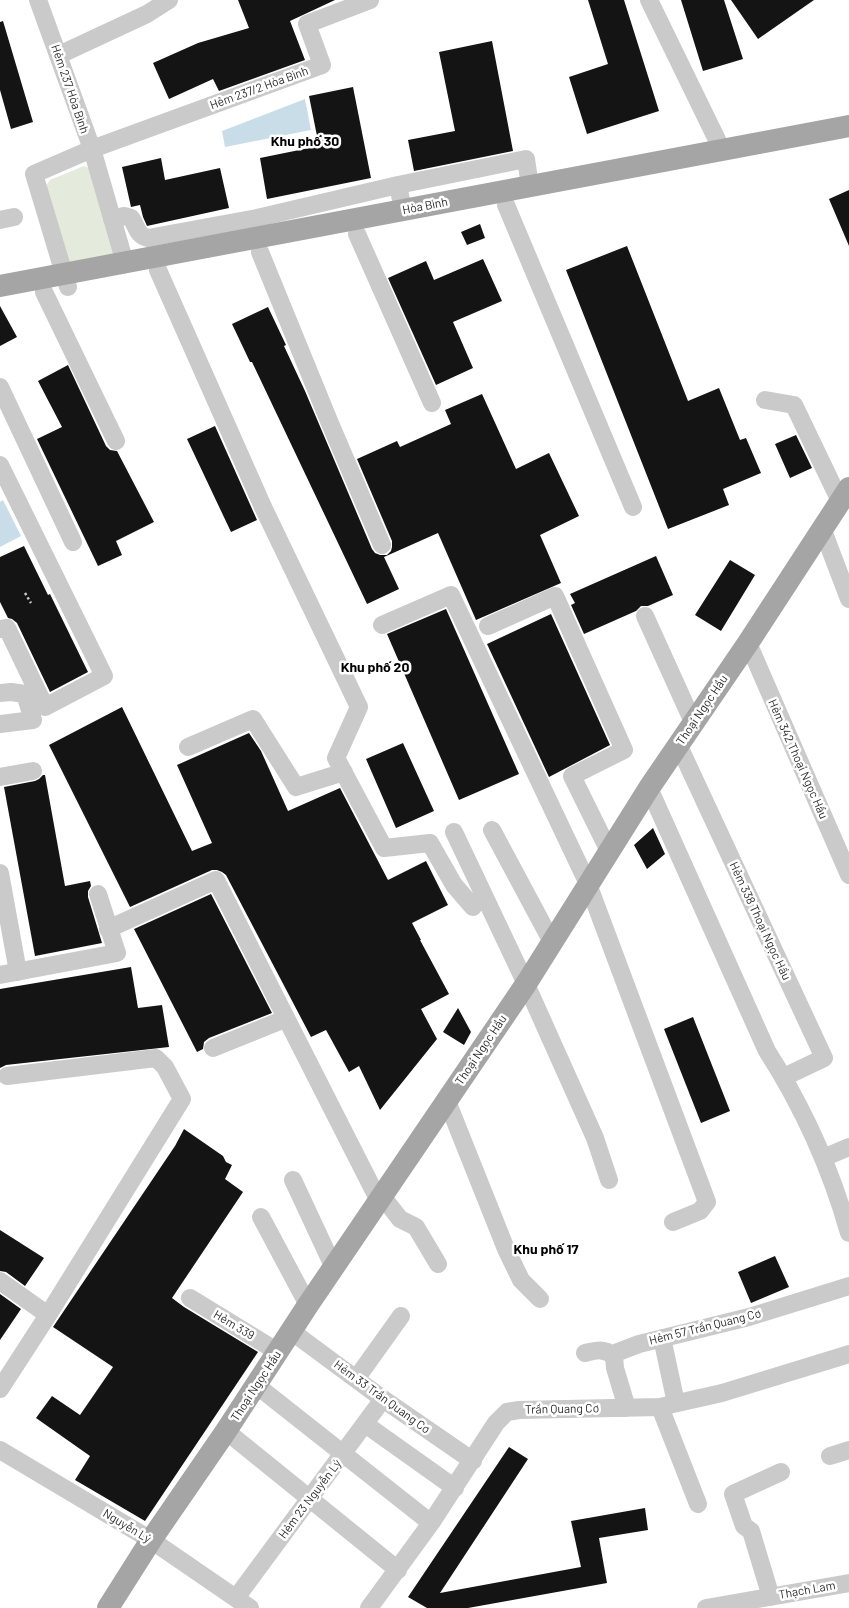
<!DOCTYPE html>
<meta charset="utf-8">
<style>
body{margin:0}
canvas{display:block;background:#fff}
</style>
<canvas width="849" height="1608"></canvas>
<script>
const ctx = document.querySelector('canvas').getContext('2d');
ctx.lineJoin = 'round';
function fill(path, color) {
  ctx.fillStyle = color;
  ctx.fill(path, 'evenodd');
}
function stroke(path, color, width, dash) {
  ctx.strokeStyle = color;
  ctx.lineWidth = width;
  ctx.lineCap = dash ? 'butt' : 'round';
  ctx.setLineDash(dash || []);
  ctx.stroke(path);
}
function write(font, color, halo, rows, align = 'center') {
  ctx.font = font + ' Barlow,sans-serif';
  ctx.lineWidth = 5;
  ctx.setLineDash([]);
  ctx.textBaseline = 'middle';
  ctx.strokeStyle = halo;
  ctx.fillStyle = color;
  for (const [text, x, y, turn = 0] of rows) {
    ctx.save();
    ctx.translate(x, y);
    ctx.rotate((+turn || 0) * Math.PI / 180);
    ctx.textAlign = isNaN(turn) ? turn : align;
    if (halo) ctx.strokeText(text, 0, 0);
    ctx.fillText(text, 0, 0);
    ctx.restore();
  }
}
const green = new Path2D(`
 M 84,166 L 89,168 L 117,253 L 69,268 L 45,187 L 50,180 Z`);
const water = new Path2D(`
 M 305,99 L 311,130 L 225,147 L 222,131 Z
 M 3,500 L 21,536 L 0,547 L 0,502 Z`);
const building = new Path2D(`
 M 238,0 L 335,0 L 290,21 L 305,60 L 219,91 L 213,79 L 169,99 L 153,63 L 198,43 L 249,28 Z
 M 588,0 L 624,0 L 659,111 L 587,134 L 569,77 L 608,64 Z
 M 681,0 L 724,0 L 743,59 L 703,71 Z
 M 731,0 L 814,0 L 758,39 Z
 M 3,21 L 33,122 L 11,129 L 0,90 L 0,22 Z
 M 492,41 L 513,151 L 414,171 L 408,140 L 455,131 L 439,52 Z
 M 353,87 L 371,178 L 267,199 L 260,158 L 319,146 L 309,96 Z
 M 161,158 L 165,180 L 220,168 L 229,208 L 147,226 L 143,217 L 140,205 L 131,207 L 122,167 Z
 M 849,190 L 849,246 L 829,199 Z
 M 480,224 L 485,238 L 467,245 L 461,232 Z
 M 627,246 L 688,401 L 719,388 L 740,440 L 746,438 L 761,473 L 723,489 L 729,505 L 668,529 L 566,270 Z
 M 483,259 L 502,301 L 453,322 L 473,368 L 436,385 L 388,278 L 426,261 L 434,280 Z
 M 0,306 L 17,337 L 0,346 Z
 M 268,307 L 286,345 L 284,346 L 305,391 L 372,549 L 375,553 L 380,555 L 387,555 L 391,551 L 392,547 L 392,541 L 357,459 L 397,441 L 400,447 L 451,424 L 445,410 L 482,394 L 516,469 L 549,453 L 579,516 L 540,535 L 561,583 L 476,620 L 438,533 L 384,557 L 399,589 L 367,604 L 252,362 L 250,362 L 232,324 Z
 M 68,365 L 106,446 L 110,450 L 117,451 L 154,522 L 116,541 L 122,555 L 98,566 L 37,439 L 62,427 L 38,381 Z
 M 215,426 L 257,520 L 231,532 L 187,439 Z
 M 796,435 L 812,468 L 790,478 L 775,444 Z
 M 24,546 L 48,595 L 50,594 L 88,672 L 50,692 L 17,623 L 12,619 L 8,618 L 0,602 L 0,557 Z
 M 656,556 L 673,595 L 648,606 L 641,606 L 636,611 L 584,634 L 571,605 L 575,603 L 570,594 Z
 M 730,560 L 755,575 L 721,631 L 695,615 Z
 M 446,609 L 519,774 L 459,800 L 387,634 Z
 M 551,614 L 610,745 L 549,777 L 487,644 Z
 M 122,707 L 192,851 L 212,843 L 177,765 L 249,733 L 261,751 L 288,811 L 340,788 L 388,880 L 426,861 L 448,905 L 412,923 L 421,940 L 420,940 L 449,994 L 421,1009 L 437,1039 L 380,1110 L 359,1066 L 349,1072 L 326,1030 L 311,1037 L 226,875 L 222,872 L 217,870 L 212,870 L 130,907 L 49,745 Z
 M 403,743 L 434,811 L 396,828 L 366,759 Z
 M 43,775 L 45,775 L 65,886 L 90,881 L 91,886 L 88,891 L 88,897 L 102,943 L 35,956 L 4,787 L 35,781 L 39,779 Z
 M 653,828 L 665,854 L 647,869 L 634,845 Z
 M 211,894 L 272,1013 L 209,1038 L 204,1042 L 203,1049 L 197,1052 L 134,929 Z
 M 131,967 L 138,1008 L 162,1005 L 169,1047 L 6,1065 L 0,1068 L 0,989 Z
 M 458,1008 L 471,1032 L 464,1045 L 443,1032 Z
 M 693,1017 L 730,1111 L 701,1123 L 664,1029 Z
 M 184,1129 L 223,1156 L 226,1162 L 232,1165 L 225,1179 L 243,1192 L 172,1298 L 184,1307 L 258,1352 L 145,1521 L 75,1480 L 90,1456 L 36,1418 L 52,1396 L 80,1415 L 113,1367 L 53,1327 L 175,1146 Z
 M 0,1230 L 44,1258 L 25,1286 L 6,1272 L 0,1271 Z
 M 775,1256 L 789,1287 L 751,1303 L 738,1272 Z
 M 0,1294 L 21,1309 L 0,1340 Z
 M 509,1447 L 528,1459 L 440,1593 L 581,1567 L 571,1521 L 645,1508 L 648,1530 L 599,1538 L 607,1583 L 468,1608 L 427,1608 L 408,1597 Z`);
const path = new Path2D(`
 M 25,593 L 31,603`);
const minor = new Path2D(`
 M 38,0 L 92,149 L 34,174 L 68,287
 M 649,0 L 722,150
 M 59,55 L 147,14 L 169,0
 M 398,185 L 526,159 L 530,186
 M 506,205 L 633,507
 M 257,218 L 398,185 L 403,210
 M 112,219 L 124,216 L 131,218 C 137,226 136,235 148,238 L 257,218 L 262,237
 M 0,220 L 14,217
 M 357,234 L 432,403
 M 260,252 L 329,421 L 382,545
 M 125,263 L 92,149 L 322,65 L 307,24 L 370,0
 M 158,270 L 263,507 L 359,707 L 336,758 L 384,848 L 430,843 L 454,885 L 473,907
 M 44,292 L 116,441
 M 0,387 L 73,542
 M 765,400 L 794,405 L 840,501
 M 0,465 L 104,676 L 45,707 L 7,628 L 0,629
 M 822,528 L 849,599
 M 645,616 L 693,722
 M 382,625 L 451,595 L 588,884 L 707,1202 L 700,1211 L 673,1222
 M 488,626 L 555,596 L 624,750 L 572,776 L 609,851
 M 748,643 L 849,875
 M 0,693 L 11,692 L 25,694 L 33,720 L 0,724
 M 678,744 L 824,1058 L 784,1077
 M 188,747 L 253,719 L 296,787 L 344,772
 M 0,777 L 33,771
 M 649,788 L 767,1051 C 803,1107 831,1170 849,1233
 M 492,830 L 552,942
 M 454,832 L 526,984 L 595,1138 L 609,1180
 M 0,873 L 18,972
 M 108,929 L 216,880 L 379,1201
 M 0,975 L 117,953 L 98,894
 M 213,1048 L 285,1019
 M 447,1101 L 506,1249 L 521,1280 L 540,1299
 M 823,1158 L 849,1147
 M 293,1180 L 334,1268
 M 382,1196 L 400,1219 L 416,1227 L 438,1264
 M 261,1217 L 308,1305
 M 0,1281 L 48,1315
 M 190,1298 L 278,1352
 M 291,1331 L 383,1399 L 473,1461
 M 662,1338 L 676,1403
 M 585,1353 C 597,1350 604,1348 614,1356
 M 356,1379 L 401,1316
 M 256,1385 L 431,1523
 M 0,1389 L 48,1315 L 182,1099 L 165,1067 L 156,1058 L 7,1076
 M 660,1407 L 698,1504
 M 627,1408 L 615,1368 L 614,1356 L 618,1352 L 639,1344 L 749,1317 L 849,1286
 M 365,1424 L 455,1488
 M 226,1431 L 398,1570
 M 0,1450 L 151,1540 L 250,1608
 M 830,1456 L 849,1450
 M 771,1597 L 751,1531 L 744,1526 L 733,1494 L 781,1472
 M 236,1598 L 383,1399
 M 369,1608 L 431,1523 L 496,1423 L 507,1412 L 519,1410 L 660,1407 L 722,1393 L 849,1354
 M 706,1608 L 849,1583`);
const major = new Path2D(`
 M 0,286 L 849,126
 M 108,1608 L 151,1540 L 226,1431 L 308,1305 L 526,984 L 649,788 L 748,643 L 849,488`);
const streetNames = [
 ["Hẻm 237/2 Hòa Bình",259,88,-20],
 ["Hẻm 237 Hòa Bình",70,89,71],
 ["Hòa Bình",425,206,-11],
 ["Thoại Ngọc Hầu",702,710,-56],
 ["Hẻm 342 Thoại Ngọc Hầu",798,759,66],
 ["Hẻm 338 Thoại Ngọc Hầu",760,921,65],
 ["Thoại Ngọc Hầu",481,1050,-56],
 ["Hẻm 339",234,1325,31],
 ["Hẻm 57 Trần Quang Cơ",705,1327,-14],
 ["Thoại Ngọc Hầu",256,1386,-57],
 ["Hẻm 33 Trần Quang Cơ",382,1397,36],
 ["Trần Quang Cơ",562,1409,-1],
 ["Hẻm 23 Nguyễn Lý",310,1499,-53],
 ["Nguyễn Lý",127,1526,31],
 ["Thạch Lam",807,1590,-10]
];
const neighbourhoodNames = [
 ["Khu phố 30",305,141],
 ["Khu phố 20",375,667],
 ["Khu phố 17",546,1249]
];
fill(green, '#e4eadc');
fill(water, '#c9dde9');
fill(building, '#141414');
stroke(path, '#cacaca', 2.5, [2.5, 2.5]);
stroke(minor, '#cacaca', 18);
stroke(major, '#a5a5a5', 22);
write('12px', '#2d2d2d', '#fff', streetNames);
write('bold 14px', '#000', '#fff', neighbourhoodNames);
</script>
